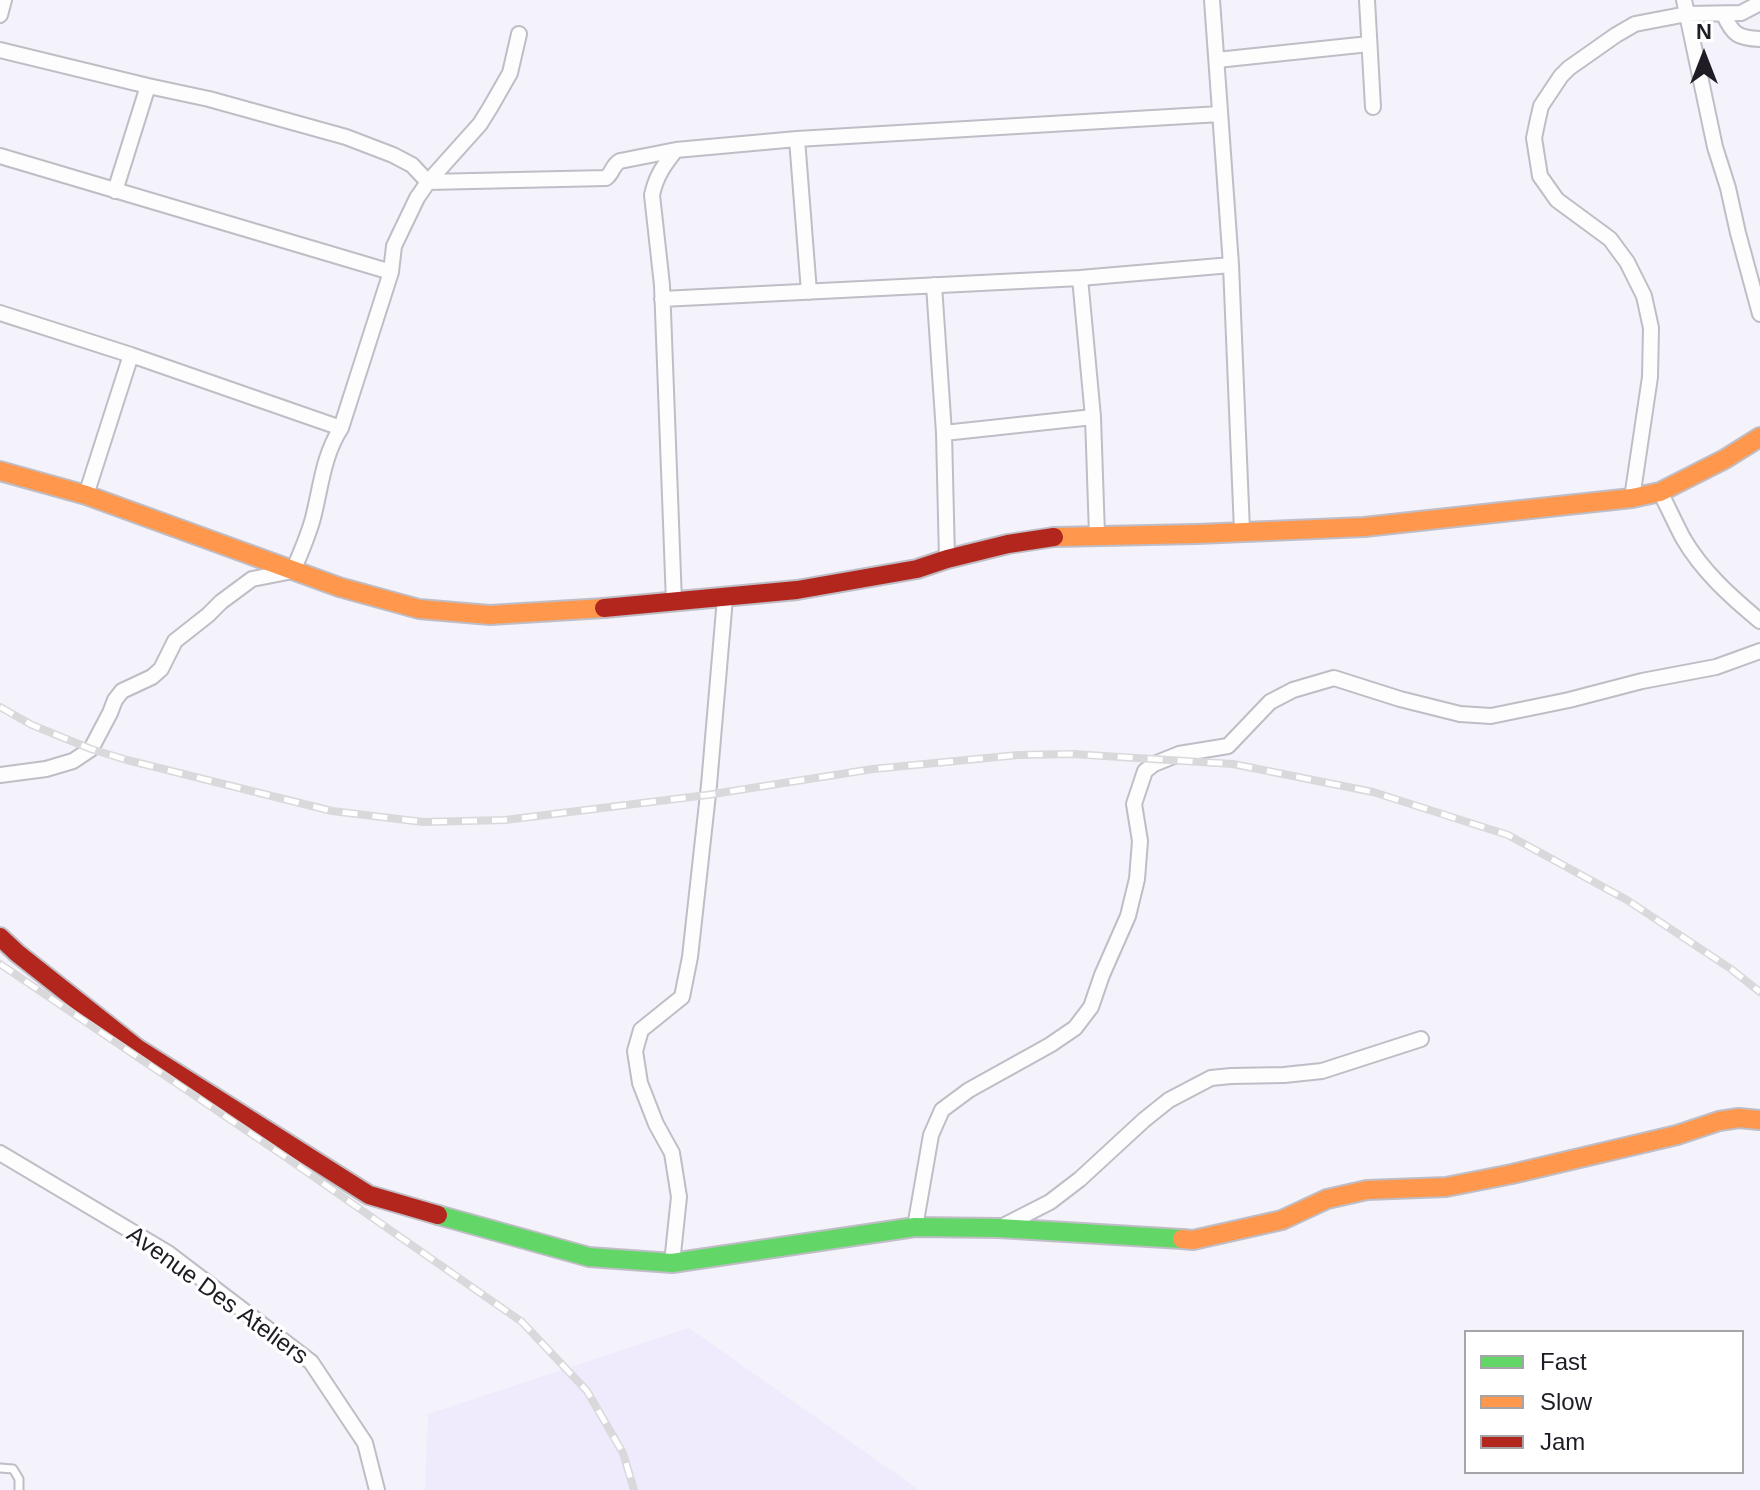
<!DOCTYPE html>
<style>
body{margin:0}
#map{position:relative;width:1760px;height:1490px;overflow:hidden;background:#f4f2fa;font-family:Helvetica,sans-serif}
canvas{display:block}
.legend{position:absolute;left:1464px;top:1330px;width:280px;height:144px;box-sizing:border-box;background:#fff;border:2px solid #a5a4a8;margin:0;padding:10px 14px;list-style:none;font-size:24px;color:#1f1c25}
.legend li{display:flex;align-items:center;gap:16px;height:40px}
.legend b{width:40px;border:2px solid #a5a4a8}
.north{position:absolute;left:1664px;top:16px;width:80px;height:80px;-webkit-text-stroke:6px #fff;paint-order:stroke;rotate:0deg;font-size:22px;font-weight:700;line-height:32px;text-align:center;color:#1f1c25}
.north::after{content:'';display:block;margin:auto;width:28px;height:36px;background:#1f1c25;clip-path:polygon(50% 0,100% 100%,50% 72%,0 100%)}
</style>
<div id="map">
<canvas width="1760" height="1490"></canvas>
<ul class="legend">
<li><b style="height:10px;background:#63d668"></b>Fast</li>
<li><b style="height:10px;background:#ff974d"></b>Slow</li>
<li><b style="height:10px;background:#b3261e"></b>Jam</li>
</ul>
<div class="north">N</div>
</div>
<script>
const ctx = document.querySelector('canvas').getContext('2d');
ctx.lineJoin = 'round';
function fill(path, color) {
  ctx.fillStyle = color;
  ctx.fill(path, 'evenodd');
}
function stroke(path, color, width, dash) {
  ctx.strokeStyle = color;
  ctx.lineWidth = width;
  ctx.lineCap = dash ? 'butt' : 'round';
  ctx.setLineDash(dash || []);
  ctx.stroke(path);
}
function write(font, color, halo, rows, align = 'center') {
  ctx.font = font + ' Helvetica,sans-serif';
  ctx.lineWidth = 7;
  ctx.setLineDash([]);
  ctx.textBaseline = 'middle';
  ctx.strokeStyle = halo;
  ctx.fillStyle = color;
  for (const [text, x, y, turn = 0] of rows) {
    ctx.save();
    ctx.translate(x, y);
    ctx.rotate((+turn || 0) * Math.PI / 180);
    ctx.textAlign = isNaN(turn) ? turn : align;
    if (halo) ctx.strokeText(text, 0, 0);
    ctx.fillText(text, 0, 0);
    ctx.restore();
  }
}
const built = new Path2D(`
 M 689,1328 L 919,1490 L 425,1490 L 428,1414 Z`);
const lane = new Path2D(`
 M 0,1468 L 13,1469 L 19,1479 L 19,1490`);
const street = new Path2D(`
 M 1212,0 L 1231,265 L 1242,531
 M 1367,0 L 1373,107
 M 1684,0 L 1715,147 L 1728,188 L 1738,233 L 1760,314
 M 0,15 L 4,0
 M 1724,15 C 1733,35 1738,38 1760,39
 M 0,50 L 148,86 L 209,99 L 346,137 L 393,155 L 412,165 L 428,182 L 606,178 C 613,173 612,165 620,161 L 676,150 L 797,139 L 1220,114
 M 1217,60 L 1369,44
 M 797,139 L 809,292
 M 0,156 L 391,272
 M 115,191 L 148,86
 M 1080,278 L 1093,417 L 1097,535
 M 934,285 L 944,433 L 947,559
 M 662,299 L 1080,278 L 1231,265
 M 0,313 L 131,355 L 341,428
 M 944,433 L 1093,417
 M 1660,492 C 1668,507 1675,523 1683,538 C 1702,571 1731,597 1760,621
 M 86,495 L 131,355
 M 1632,498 L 1650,377 L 1651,328 L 1644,296 L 1627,262 L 1610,239 L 1557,200 L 1540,176 L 1534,138 L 1538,119 L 1541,106 L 1561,76 L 1569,68 L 1616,35 L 1635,24 L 1687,14 L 1741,13 L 1760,3
 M 674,602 L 662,285 L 652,195 C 656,176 664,165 676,150
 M 0,775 L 46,769 L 73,761 L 91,749 L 110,713 L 115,700 L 122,691 L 152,677 L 161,669 L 175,641 L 208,615 L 221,602 L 252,579 L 293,571 C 300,554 308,537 313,518 C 321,487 323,456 341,428 L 391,272 L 394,246 L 417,198 L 428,182 L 480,124 L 490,108 L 510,73 L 519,34
 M 0,1153 L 168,1253 L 311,1362 L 365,1443 L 377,1490
 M 1003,1226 L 1050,1202 L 1080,1179 L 1144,1120 L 1169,1100 L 1211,1078 L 1231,1076 L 1284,1075 L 1322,1071 L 1421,1039
 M 915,1227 L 931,1135 L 942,1110 L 969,1090 L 1050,1045 L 1075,1028 L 1091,1007 L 1102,975 L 1128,916 L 1137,879 L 1140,841 L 1134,804 L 1145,771 L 1154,764 L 1179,754 L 1228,746 L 1270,702 L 1293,690 L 1334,678 L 1400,699 L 1460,714 L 1491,716 L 1569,700 L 1642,681 L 1716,667 L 1760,651
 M 672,1263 L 679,1197 L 672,1153 L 656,1124 L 640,1083 L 635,1051 L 641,1030 L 682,997 L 690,957 L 709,785 L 725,598`);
const fast = new Path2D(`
 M 438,1215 L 589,1257 L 672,1263 L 915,1227 L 999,1228 L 1182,1239`);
const slow = new Path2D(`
 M 0,471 L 86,495 L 339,587 L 419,609 L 490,615 L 604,608
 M 1054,537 L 1197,534 L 1364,527 L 1632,498 L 1660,492 L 1725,459 L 1760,437
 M 1182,1239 L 1193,1240 L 1282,1220 L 1327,1199 L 1367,1190 L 1446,1187 L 1512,1174 L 1677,1135 L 1719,1121 L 1739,1118 L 1760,1120`);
const jam = new Path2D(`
 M 604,608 L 797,590 L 917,569 L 947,559 L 1008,544 L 1054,537
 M 0,937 L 17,953 L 137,1048 L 369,1195 L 438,1215`);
const rail = new Path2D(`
 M 0,707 L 32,725 L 91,749 L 127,760 L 332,811 L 423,822 L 505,820 L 707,795 L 873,769 L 1018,755 L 1072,754 L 1233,764 L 1373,792 L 1508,835 L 1627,900 L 1731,969 L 1760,992
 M 0,964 L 284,1156 L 522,1322 L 587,1391 L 623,1453 L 634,1490`);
const streetNames = [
 ["Avenue Des Ateliers",217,1296,36]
];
fill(built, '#efeafc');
stroke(lane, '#bfbdc5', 11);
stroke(street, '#bfbdc5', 18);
stroke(fast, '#bfbdc5', 22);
stroke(slow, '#bfbdc5', 22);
stroke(jam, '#bfbdc5', 22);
stroke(lane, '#fdfdfe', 7);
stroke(street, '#fdfdfe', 14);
stroke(fast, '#63d668', 18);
stroke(slow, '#ff974d', 18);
stroke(jam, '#b3261e', 18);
stroke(rail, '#d9d8db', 8);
stroke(rail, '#fff', 5, [15]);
write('24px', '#1f1c25', '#fff', streetNames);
</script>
